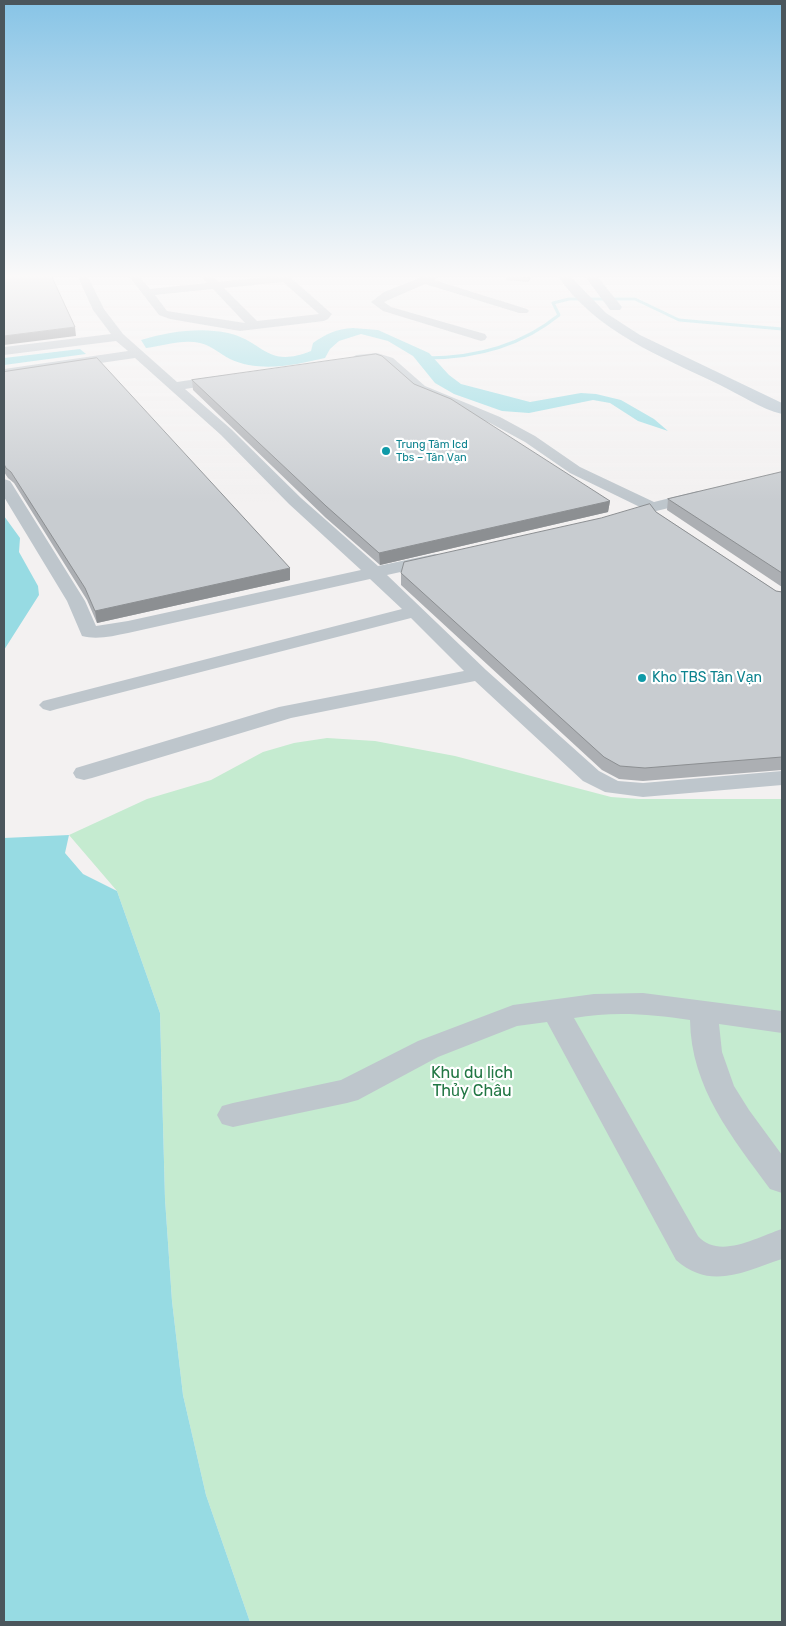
<!DOCTYPE html>
<meta charset="utf-8">
<style>
body{margin:0}
#map{position:relative;width:786px;height:1626px;overflow:hidden;background:#f3f1f1;font-family:Rubik,sans-serif}
canvas{display:block}
.frame{position:absolute;inset:0;border:5px solid #4b565c;pointer-events:none}
</style>
<div id="map">
<canvas width="786" height="1626"></canvas>
<div class="frame"></div>
</div>
<script>
const ctx = document.querySelector('canvas').getContext('2d');
ctx.lineJoin = 'round';
function fill(path, color) {
  ctx.fillStyle = color;
  ctx.fill(path, 'evenodd');
}
function stroke(path, color, width, dash) {
  ctx.strokeStyle = color;
  ctx.lineWidth = width;
  ctx.lineCap = dash ? 'butt' : 'round';
  ctx.setLineDash(dash || []);
  ctx.stroke(path);
}
function write(font, color, halo, rows, align = 'center') {
  ctx.font = font + ' Rubik,sans-serif';
  ctx.lineWidth = 4.5;
  ctx.setLineDash([]);
  ctx.textBaseline = 'middle';
  ctx.strokeStyle = halo;
  ctx.fillStyle = color;
  for (const [text, x, y, turn = 0] of rows) {
    ctx.save();
    ctx.translate(x, y);
    ctx.rotate((+turn || 0) * Math.PI / 180);
    ctx.textAlign = isNaN(turn) ? turn : align;
    if (halo) ctx.strokeText(text, 0, 0);
    ctx.fillText(text, 0, 0);
    ctx.restore();
  }
}
const green = new Path2D(`
 M 327,738 L 375,741 L 455,756 L 611,797 L 639,799 L 782,799 L 782,1622 L 250,1622 L 206,1495 L 183,1395 L 172,1301 L 165,1199 L 160,1013 L 117,891 L 69,835 L 147,799 L 211,780 L 263,752 L 294,743 Z`);
const water = new Path2D(`
 M 353,328 L 378,330 L 429,353 L 449,375 L 461,384 L 530,402 L 581,393 L 596,394 L 621,400 L 654,419 L 668,431 L 638,421 L 610,403 L 593,400 L 529,413 L 502,411 L 454,394 L 435,383 L 413,356 L 388,341 L 361,334 L 339,341 L 330,349 L 325,358 C 295,365 260,373 230,359 C 220,354 212,346 200,343 C 182,339 164,346 146,348 L 141,340 C 168,332 199,327 228,333 C 264,341 266,369 311,351 L 313,343 C 326,334 336,329 353,328 Z
 M 80,349 L 86,354 L 4,365 L 4,358 Z
 M 4,516 L 20,538 L 19,552 L 38,586 L 39,595 L 4,650 Z
 M 69,835 L 65,853 L 83,874 L 117,891 L 160,1013 L 165,1199 L 172,1301 L 183,1395 L 206,1495 L 250,1622 L 4,1622 L 4,838 Z`);
const stream = new Path2D(`
 M 426,358 C 474,358 521,346 559,315 L 553,303 L 569,299 L 635,299 L 679,320 L 782,329`);
const minor = new Path2D(`
 M 77,275 L 87,275 L 104,309 L 123,334 L 177,382 L 224,375 L 229,376 L 231,379 L 229,382 L 185,389 L 231,429 L 301,498 L 378,566 L 435,554 L 441,555 L 444,559 L 441,563 L 387,575 L 486,670 L 599,771 L 618,781 L 643,783 L 782,771 L 782,785 L 643,797 L 605,792 L 583,781 L 475,681 L 291,718 L 92,778 L 84,780 L 76,778 L 73,773 L 76,768 L 279,707 L 464,671 L 411,618 L 57,709 L 50,711 L 43,709 L 39,705 L 43,701 L 402,609 L 370,579 L 128,633 C 113,636 97,640 82,636 L 67,601 L 4,497 L 4,479 L 10,481 L 12,484 L 85,601 L 96,626 L 128,621 L 361,570 L 289,504 L 221,435 L 135,358 L 4,377 L 4,369 L 128,351 L 116,341 L 4,355 L 4,347 L 111,334 L 93,310 Z
 M 128,275 L 138,275 L 150,289 L 207,283 L 202,277 L 203,275 L 211,275 L 218,282 L 290,275 L 290,277 L 332,314 L 328,319 L 324,321 L 240,331 L 170,319 L 159,315 ZM 283,282 L 319,314 L 257,321 L 224,288 ZM 213,289 L 245,323 L 167,311 L 155,295 Z
 M 427,275 L 440,275 L 434,280 L 527,309 L 529,311 L 527,313 L 519,313 L 425,284 L 384,302 L 391,307 L 485,334 L 487,337 L 485,340 L 481,341 L 383,311 L 371,302 L 384,292 Z
 M 377,353 L 393,358 L 425,386 L 500,417 L 535,436 L 580,467 L 654,502 L 698,491 L 704,493 L 706,496 L 704,499 L 698,501 L 652,512 L 646,510 L 570,473 L 525,442 L 490,423 L 415,392 L 383,364 L 376,361 L 356,363 L 350,359 L 356,355 Z
 M 643,993 L 782,1011 L 782,1033 L 719,1024 L 722,1052 L 734,1086 L 749,1110 L 782,1155 L 782,1193 L 770,1189 C 732,1137 691,1088 690,1020 C 650,1014 614,1011 574,1018 L 698,1236 C 719,1260 757,1237 782,1229 L 782,1259 C 745,1271 711,1291 676,1260 L 547,1022 L 517,1026 L 438,1057 L 358,1100 L 347,1103 L 233,1127 L 222,1124 L 217,1115 L 222,1106 L 233,1103 L 341,1080 L 418,1041 L 513,1005 L 594,994 Z`);
const major = new Path2D(`
 M 557,275 L 569,275 L 606,313 L 640,335 L 782,403 L 782,414 C 761,409 739,394 720,385 C 660,356 596,332 557,275 Z
 M 584,275 L 596,275 L 622,307 L 620,310 L 610,310 Z`);
const wall = new Path2D(`
 M 506,275 L 533,275 L 528,282 L 506,280 Z
 M 4,372 L 290,580 L 97,623 L 87,600 L 14,483 L 8,478 L 4,472 Z
 M 192,380 L 414,384 L 610,501 L 608,512 L 380,565 L 326,518 L 193,390 Z
 M 782,472 L 782,587 L 667,510 L 668,499 Z
 M 656,512 L 776,591 L 782,592 L 782,770 L 643,781 L 619,779 L 602,770 L 401,585 L 401,573 Z`);
const shadedWall = new Path2D(`
 M 529,275 L 533,275 L 528,282 L 528,277 Z
 M 75,327 L 76,336 L 4,345 L 4,336 Z
 M 610,501 L 608,512 L 380,565 L 379,553 Z
 M 290,568 L 290,580 L 97,623 L 95,611 Z`);
const building = new Path2D(`
 M 4,275 L 51,275 L 75,327 L 4,336 Z
 M 508,275 L 529,275 L 528,277 Z
 M 376,354 L 382,356 L 414,384 L 451,399 L 610,501 L 379,553 L 326,506 L 192,380 Z
 M 97,358 L 290,568 L 95,611 L 85,588 L 11,472 L 6,468 L 4,464 L 4,372 Z
 M 782,472 L 782,573 L 668,499 Z
 M 650,504 L 656,512 L 776,591 L 782,592 L 782,757 L 645,768 L 620,766 L 604,757 L 401,573 L 404,562 L 601,518 Z`);
const markers = [
 [386,451,5,"#0f9aa8"],
 [642,678,5,"#0f9aa8"]
];
const farCulturenames = [
 ["Trung Tâm Icd",396,445],
 ["Tbs – Tân Vạn",396,458]
];
const cultureNames = [
 ["Kho TBS Tân Vạn",652,678]
];
const nearParknames = [
 ["Khu du lịch",472,1073],
 ["Thủy Châu",472,1091]
];
fill(green, '#c5ebd0');
fill(water, '#97dbe3');
stroke(stream, '#97dbe3', 3);
fill(minor, '#bec6cc');
fill(major, '#b4c2cc');
fill(wall, '#acafb3');
fill(shadedWall, '#8c8f92');
fill(building, '#c8ccd0');
stroke(building, '#8c8f92', 1);
const sky = ctx.createLinearGradient(0, 0, 0, 502);
sky.addColorStop(0, '#87c4e6');
sky.addColorStop(0.55, '#faf9f9');
sky.addColorStop(1, '#faf9f900');
ctx.fillStyle = sky;
ctx.fillRect(0, 0, 786, 502);
for (const [x, y, r, color] of markers) {
  const dot = new Path2D();
  dot.arc(x, y, r, 0, 2 * Math.PI);
  ctx.fillStyle = color;
  ctx.fill(dot);
  stroke(dot, '#fff', 2);
}
write('11px', '#0d838f', '#fff', farCulturenames, 'left');
write('14px', '#0d838f', '#fff', cultureNames, 'left');
write('16px', '#274', '#fff', nearParknames);
</script>
